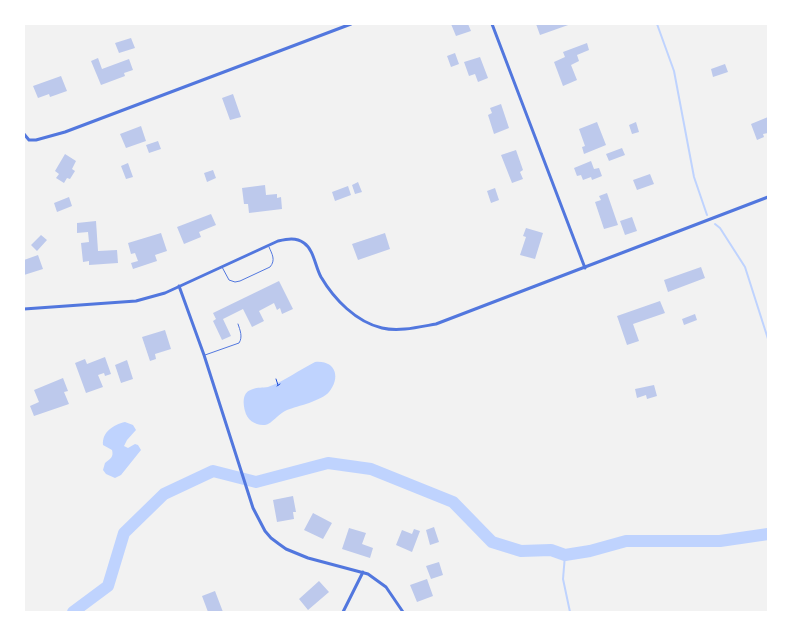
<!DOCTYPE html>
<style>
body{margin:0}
#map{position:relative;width:792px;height:636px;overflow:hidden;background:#f2f2f2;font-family:"Source Sans 3",sans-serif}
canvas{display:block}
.frame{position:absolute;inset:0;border:25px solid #fff;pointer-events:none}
</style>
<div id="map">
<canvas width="792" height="636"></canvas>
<div class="frame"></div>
</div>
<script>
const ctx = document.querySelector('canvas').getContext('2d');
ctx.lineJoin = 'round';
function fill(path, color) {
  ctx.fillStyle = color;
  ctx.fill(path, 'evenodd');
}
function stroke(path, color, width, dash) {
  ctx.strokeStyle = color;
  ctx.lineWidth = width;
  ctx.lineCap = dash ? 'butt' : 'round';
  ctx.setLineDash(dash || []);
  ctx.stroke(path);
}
const water = new Path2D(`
 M 315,362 C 336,360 341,378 329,392 C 321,401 298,406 287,410 C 279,413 272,424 265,425 C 256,426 247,420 245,411 C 243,402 242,392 253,389 C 257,387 263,388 268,387 C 285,381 299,370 315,362 Z
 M 125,422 L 133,425 L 136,430 L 127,440 L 124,446 L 128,448 L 135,444 L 138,445 L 141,450 L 121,475 L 115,478 L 106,474 L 103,470 L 105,463 C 110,459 114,457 112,450 L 103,445 C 102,432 113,425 125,422 Z`);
const stream = new Path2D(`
 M 657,24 L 674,71 L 694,177 L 707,215
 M 715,224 L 720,228 L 745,267 L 768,339
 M 565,555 L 563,579 L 570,612`);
const river = new Path2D(`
 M 73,612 L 108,586 L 124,533 L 164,494 L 213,471 L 256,482 L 328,463 L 371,469 L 453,502 L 492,542 L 521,551 L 551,550 L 565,555 L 590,551 L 626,541 L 720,541 L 768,534`);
const building = new Path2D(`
 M 451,24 L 468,24 L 471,31 L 456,36 Z
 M 536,24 L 571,24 L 540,35 Z
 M 131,38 L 135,48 L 119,53 L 115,43 Z
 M 587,43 L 589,50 L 577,55 L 579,61 L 571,65 L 577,80 L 563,86 L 554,62 L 565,57 L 563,52 Z
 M 455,53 L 459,64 L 451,67 L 447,56 Z
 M 480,57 L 488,78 L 478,82 L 475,74 L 469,76 L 464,62 Z
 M 98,58 L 102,69 L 129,59 L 133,70 L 124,73 L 125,76 L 101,85 L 91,61 Z
 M 725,64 L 728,72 L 713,77 L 711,69 Z
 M 61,76 L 67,91 L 50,97 L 49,94 L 38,98 L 33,86 Z
 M 233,94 L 241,117 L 230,120 L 222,98 Z
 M 501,104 L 509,128 L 494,134 L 488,115 L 492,113 L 490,108 Z
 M 768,117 L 768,133 L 763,134 L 764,137 L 757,140 L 751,124 Z
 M 597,122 L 606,145 L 584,154 L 582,147 L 585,146 L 579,129 Z
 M 636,122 L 639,132 L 632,134 L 629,125 Z
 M 141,126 L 146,141 L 126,148 L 120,134 Z
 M 158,141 L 161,149 L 149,153 L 146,145 Z
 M 622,148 L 625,155 L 609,161 L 606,154 Z
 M 516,150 L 523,170 L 520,172 L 523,179 L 512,183 L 501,155 Z
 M 65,154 L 76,161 L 72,169 L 75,171 L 70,179 L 67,178 L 64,183 L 56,178 L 59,174 L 55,171 Z
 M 591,161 L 594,169 L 599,168 L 602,176 L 592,180 L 591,177 L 583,180 L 581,175 L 577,176 L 574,168 Z
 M 128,163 L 133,177 L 126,179 L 121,166 Z
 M 213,170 L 216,178 L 207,182 L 204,173 Z
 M 650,174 L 654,184 L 637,190 L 633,180 Z
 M 358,182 L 362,192 L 355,194 L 352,185 Z
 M 265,185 L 266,195 L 277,194 L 277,198 L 281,197 L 282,209 L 249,213 L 248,204 L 244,204 L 242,188 Z
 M 348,186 L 351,195 L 335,201 L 332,192 Z
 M 495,188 L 499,200 L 491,203 L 487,191 Z
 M 607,193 L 618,225 L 604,229 L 595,202 L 601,200 L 599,196 Z
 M 69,197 L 72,206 L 57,212 L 54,203 Z
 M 211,214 L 216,225 L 199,232 L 201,237 L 184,244 L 177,227 Z
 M 632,217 L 637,231 L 625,235 L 620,221 Z
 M 96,221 L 98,251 L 117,250 L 118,263 L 89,265 L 89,261 L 83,262 L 81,243 L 89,242 L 88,232 L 77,233 L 77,223 Z
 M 526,228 L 543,233 L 535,259 L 520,255 L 526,237 L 523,236 Z
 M 161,233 L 167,251 L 155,255 L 157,261 L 133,269 L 131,263 L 138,261 L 135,253 L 131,254 L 128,243 Z
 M 385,233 L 390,249 L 358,260 L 352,244 Z
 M 41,235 L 47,240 L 37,251 L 31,245 Z
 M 38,255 L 43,269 L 24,275 L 24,260 Z
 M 701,267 L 705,278 L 668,292 L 664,280 Z
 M 279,281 L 293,309 L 282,314 L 280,308 L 277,310 L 274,303 L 259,311 L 264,321 L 252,327 L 243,309 L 223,319 L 231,336 L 222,340 L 213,321 L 216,319 L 213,313 Z
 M 660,301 L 665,313 L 633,324 L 639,341 L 627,345 L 617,316 Z
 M 695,314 L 697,320 L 684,325 L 682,319 Z
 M 165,330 L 171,349 L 155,354 L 156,359 L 150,361 L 142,337 Z
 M 105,357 L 111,374 L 105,376 L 104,373 L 98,375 L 103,387 L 86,393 L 75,363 L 85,359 L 87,364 Z
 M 127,360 L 133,379 L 121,383 L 115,365 Z
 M 63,378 L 68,391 L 64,392 L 69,404 L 34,416 L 30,406 L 39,402 L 34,390 Z
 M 654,385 L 657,396 L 647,399 L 646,395 L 637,398 L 635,389 Z
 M 293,496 L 296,512 L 293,512 L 294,519 L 277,522 L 273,500 Z
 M 313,513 L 332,523 L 323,539 L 304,530 Z
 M 434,527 L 439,542 L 430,545 L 426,530 Z
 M 349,528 L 366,533 L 362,544 L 373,548 L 370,558 L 342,549 Z
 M 414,529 L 420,531 L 412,552 L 396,545 L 402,530 L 412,534 Z
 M 439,562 L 443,575 L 431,579 L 426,566 Z
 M 427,579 L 433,596 L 417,602 L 410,585 Z
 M 319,581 L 329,592 L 308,610 L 299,599 Z
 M 215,591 L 223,612 L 208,612 L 202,596 Z`);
const path = new Path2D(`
 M 276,379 L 278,385
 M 277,386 L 280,384`);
const service = new Path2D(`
 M 222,267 L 229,280 L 235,282 L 240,281 L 270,267 C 276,260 272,254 269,247
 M 205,355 L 239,343 C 243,337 240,330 238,324`);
const minor = new Path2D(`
 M 492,24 L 585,268
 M 24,134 L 29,140 L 36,140 L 65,132 L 351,24
 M 179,286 L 204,355 L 253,508 L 265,531 L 271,538 L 279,544 L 286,549 L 308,558 L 368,574 L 386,587 L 403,612
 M 24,309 L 136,301 L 165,293 L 278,241 C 287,239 296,237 304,243 C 314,250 315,266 321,277 C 334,299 356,322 382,328 C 399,332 419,327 436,324 L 768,197
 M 343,612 L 363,572`);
fill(water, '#bfd3fe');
stroke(stream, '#bfd3fe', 2);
stroke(river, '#bfd3fe', 12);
fill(building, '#bdc9ec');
stroke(path, '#1d4ed8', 1);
stroke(service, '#5277de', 1);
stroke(minor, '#5277de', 3);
</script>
